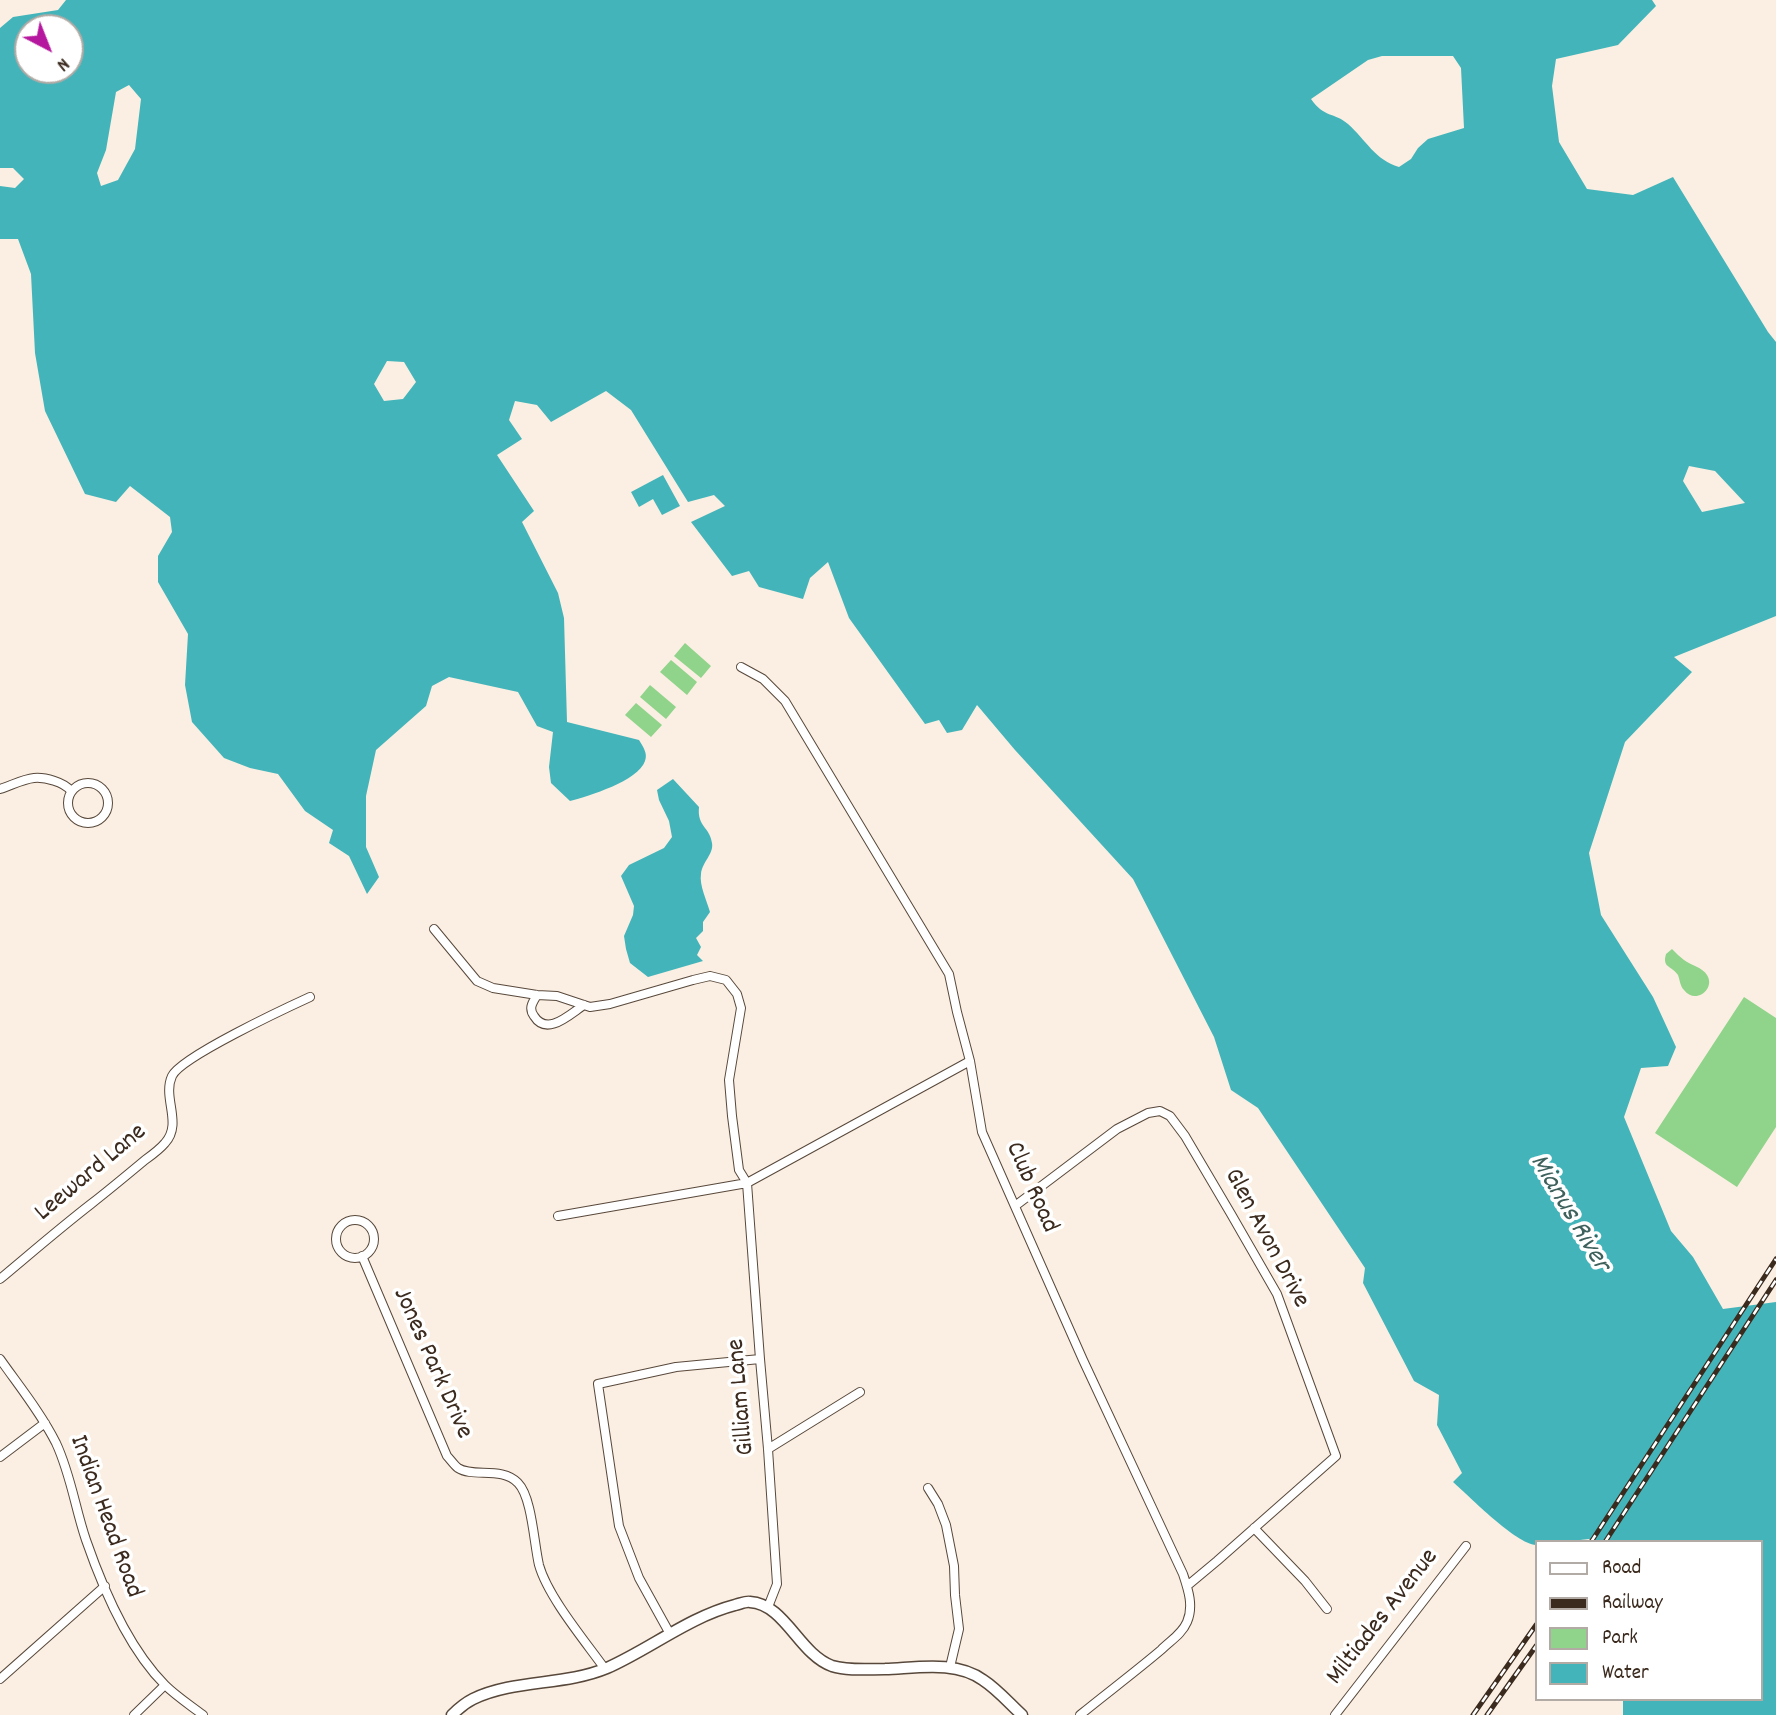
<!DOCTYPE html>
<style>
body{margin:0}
#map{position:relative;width:1776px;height:1715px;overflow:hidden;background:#faefe2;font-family:Dekko,sans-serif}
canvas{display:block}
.legend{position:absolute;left:1535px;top:1540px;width:228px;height:161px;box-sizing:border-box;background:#fff;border:2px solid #b1aaa5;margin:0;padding:9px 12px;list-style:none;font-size:21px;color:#3b2a1e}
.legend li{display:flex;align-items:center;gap:14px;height:35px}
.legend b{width:35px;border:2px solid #b1aaa5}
.north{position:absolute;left:14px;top:14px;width:70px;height:70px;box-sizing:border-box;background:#fff;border:2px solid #b1aaa5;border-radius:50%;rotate:138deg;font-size:19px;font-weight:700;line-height:28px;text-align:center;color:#3b2a1e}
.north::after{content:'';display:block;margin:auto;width:24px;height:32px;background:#b5179e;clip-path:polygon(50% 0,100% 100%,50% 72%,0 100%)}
</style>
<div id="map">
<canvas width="1776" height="1715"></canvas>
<ul class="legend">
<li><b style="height:9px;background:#fff"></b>Road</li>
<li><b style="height:9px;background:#3b2a1e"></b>Railway</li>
<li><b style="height:19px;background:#90d38b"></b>Park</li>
<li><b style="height:19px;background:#43b4ba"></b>Water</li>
</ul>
<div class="north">N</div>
</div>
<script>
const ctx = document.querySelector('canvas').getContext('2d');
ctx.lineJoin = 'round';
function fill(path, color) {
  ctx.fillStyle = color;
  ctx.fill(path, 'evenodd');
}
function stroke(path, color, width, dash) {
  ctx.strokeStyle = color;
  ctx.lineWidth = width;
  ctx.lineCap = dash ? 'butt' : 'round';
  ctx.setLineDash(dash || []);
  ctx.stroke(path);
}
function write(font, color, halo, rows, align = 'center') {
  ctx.font = font + ' Dekko,sans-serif';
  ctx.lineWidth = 7;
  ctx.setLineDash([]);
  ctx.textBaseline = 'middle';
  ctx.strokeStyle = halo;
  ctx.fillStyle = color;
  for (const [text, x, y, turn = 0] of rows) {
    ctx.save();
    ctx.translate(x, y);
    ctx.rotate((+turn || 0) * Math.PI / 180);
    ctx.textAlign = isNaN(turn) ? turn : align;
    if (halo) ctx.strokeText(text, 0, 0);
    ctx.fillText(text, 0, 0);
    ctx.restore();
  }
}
const green = new Path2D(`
 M 685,643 L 711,666 L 701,678 L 674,656 Z
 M 671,660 L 697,682 L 687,695 L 660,672 Z
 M 650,685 L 676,707 L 666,719 L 640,697 Z
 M 636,703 L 662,725 L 651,737 L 625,715 Z
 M 1672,949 C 1676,953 1680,957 1684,960 C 1692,966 1702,967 1707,975 C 1716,989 1695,1005 1684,990 C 1680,986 1680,980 1678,975 C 1671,965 1662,968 1666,954 Z
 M 1744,997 L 1776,1018 L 1776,1127 L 1737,1187 L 1655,1133 Z`);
const water = new Path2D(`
 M 66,0 L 1652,0 L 1656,6 L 1618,45 L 1556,59 L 1552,86 L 1559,142 L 1587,189 L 1633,195 L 1673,177 L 1768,332 L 1776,342 L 1776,616 L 1674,657 L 1692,672 L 1625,742 L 1589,853 L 1601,915 L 1653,997 L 1676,1047 L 1668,1066 L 1641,1068 L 1624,1117 L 1671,1231 L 1693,1257 L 1723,1309 L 1776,1302 L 1776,1715 L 1623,1715 L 1623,1699 L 1760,1699 L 1760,1542 L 1593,1542 L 1589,1539 L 1562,1542 L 1536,1542 L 1536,1545 C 1516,1544 1470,1497 1453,1482 L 1462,1473 L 1437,1425 L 1439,1395 L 1414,1381 L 1363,1283 L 1365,1268 L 1258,1108 L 1231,1090 L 1214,1037 L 1133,879 L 1015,750 L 977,705 L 962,730 L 947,733 L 939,720 L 925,724 L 849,618 L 828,562 L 810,578 L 803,599 L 759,587 L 749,571 L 732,576 L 691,522 L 725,506 L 714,495 L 688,502 L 631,410 L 606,391 L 551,422 L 537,405 L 515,401 L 509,420 L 522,439 L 497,455 L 534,511 L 522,522 L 558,593 L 564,618 L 567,722 L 639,740 C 643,747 648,753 645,761 C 638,781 589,796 570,801 L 551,783 L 549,767 L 553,732 L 537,726 L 518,692 L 449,677 L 432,686 L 426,706 L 376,750 L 366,796 L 366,847 L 379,877 L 367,894 L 349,856 L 329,843 L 333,830 L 305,811 L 278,774 L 250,768 L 224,758 L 192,722 L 185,685 L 188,634 L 158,582 L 158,556 L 172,532 L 170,517 L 130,486 L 116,502 L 85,494 L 45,411 L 35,353 L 31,274 L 18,239 L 0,239 L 0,186 L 15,188 L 24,179 L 13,168 L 0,168 L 0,28 L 13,17 L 58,10 ZM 70,28 L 70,70 L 28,70 L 28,28 ZM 1382,56 L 1453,56 L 1461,68 L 1464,128 L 1428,139 L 1418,148 L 1411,159 L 1399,167 C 1375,160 1366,140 1348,124 C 1334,112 1324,118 1311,99 L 1368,60 ZM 129,85 L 141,99 L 135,149 L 118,180 L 101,186 L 97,173 L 106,150 L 116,92 ZM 387,361 L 404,362 L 416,382 L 403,399 L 384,401 L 374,384 ZM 1689,466 L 1715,471 L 1745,503 L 1702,512 L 1683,481 Z
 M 663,475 L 680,506 L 662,515 L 653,499 L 639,507 L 631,492 Z
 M 673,779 L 699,807 C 697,827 710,827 712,843 C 714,854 702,862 701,874 C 699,885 707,901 710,912 L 703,922 L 703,931 L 696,938 L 701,947 L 697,955 L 703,961 L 648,977 L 630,963 L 626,949 L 624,936 L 633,915 L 634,906 L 621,876 L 629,865 L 664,848 L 672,837 L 669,821 L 659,800 L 657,790 Z`);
const minor = new Path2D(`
 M 741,667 L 763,679 L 785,701 L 949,974 L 957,1012 L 970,1061 L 982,1132 L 1083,1360 L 1183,1574 C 1188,1589 1194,1606 1187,1622 C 1182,1634 1170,1641 1161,1650 C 1135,1672 1107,1693 1080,1715
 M68 803a20 20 0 1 1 40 0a20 20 0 1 1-40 0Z
 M 0,789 C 10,786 23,779 34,778 C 45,777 64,782 71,791
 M 434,929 L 477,981 L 493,988 L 537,995 L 557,996 L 590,1007 L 610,1004 L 693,980 L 710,976 L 726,980 L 737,994 L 741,1008 L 729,1080 L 732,1116 L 739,1170 L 747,1183 L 558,1216
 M 537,995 C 533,1002 528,1008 534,1016 C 547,1037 570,1014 584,1005
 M 1015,1206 L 1117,1129 L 1148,1113 L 1160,1111 L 1170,1116 L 1185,1136 L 1231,1214 L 1277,1294 L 1336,1456 L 1217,1561 L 1187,1586
 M336 1239a19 19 0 1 1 38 0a19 19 0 1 1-38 0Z
 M 362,1256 L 447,1456 C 450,1459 454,1465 458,1468 C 473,1478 502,1466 518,1483 C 532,1497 534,1544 539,1565 C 548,1597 585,1641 605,1669
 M 0,1279 C 30,1254 60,1228 91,1204 C 109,1190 127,1175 145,1160 C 152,1155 160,1149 165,1143 C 183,1123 162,1098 172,1076 C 181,1057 286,1008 310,997
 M 0,1359 C 19,1386 41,1413 56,1443 C 71,1475 75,1508 86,1540 C 103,1589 128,1648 165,1685 C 176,1696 190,1705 203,1715
 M 768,1449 L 860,1392
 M 0,1457 L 45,1423
 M 928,1488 L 938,1504 L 946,1525 L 954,1566 L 955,1595 L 959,1629 L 950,1667
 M 1254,1528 L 1305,1581 L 1327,1609
 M 768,1607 L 777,1584 L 768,1449 L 760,1359 L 747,1183 L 970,1061
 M 670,1634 L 639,1578 L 619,1526 L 598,1384 L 676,1367 L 760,1359
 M 0,1679 L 105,1586
 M 134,1715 L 165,1685
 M 1335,1715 L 1466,1546`);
const tertiary = new Path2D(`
 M 452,1715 C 458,1709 465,1703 473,1699 C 515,1679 564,1686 607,1668 C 650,1649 689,1617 735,1605 C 740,1604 746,1601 750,1602 C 785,1604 799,1654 832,1666 C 848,1671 868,1669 885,1669 C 916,1668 956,1660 983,1680 C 997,1689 1009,1703 1022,1715`);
const rail = new Path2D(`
 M 1591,1542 L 1776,1259
 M 1605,1542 L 1776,1280
 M 1473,1715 L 1536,1625
 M 1487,1715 L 1536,1646`);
const streetNames = [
 ["Leeward Lane",92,1174,-40],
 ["Club Road",1030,1188,66],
 ["Glen Avon Drive",1265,1239,62],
 ["Jones Park Drive",431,1364,66],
 ["Gilliam Lane",743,1397,-95],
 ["Indian Head Road",104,1517,70],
 ["Miltiades Avenue",1384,1618,-52]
];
const waterNames = [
 ["Mianus River",1568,1214,59]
];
fill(green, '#90d38b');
fill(water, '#43b4ba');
stroke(minor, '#58483b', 10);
stroke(tertiary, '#58483b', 13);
stroke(minor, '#fff', 8);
stroke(tertiary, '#fff', 10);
stroke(rail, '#3b2a1e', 5);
stroke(rail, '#fff', 2.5, [8]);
write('26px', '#3b2a1e', '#fff', streetNames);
write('italic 28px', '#3e615c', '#fff', waterNames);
</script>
